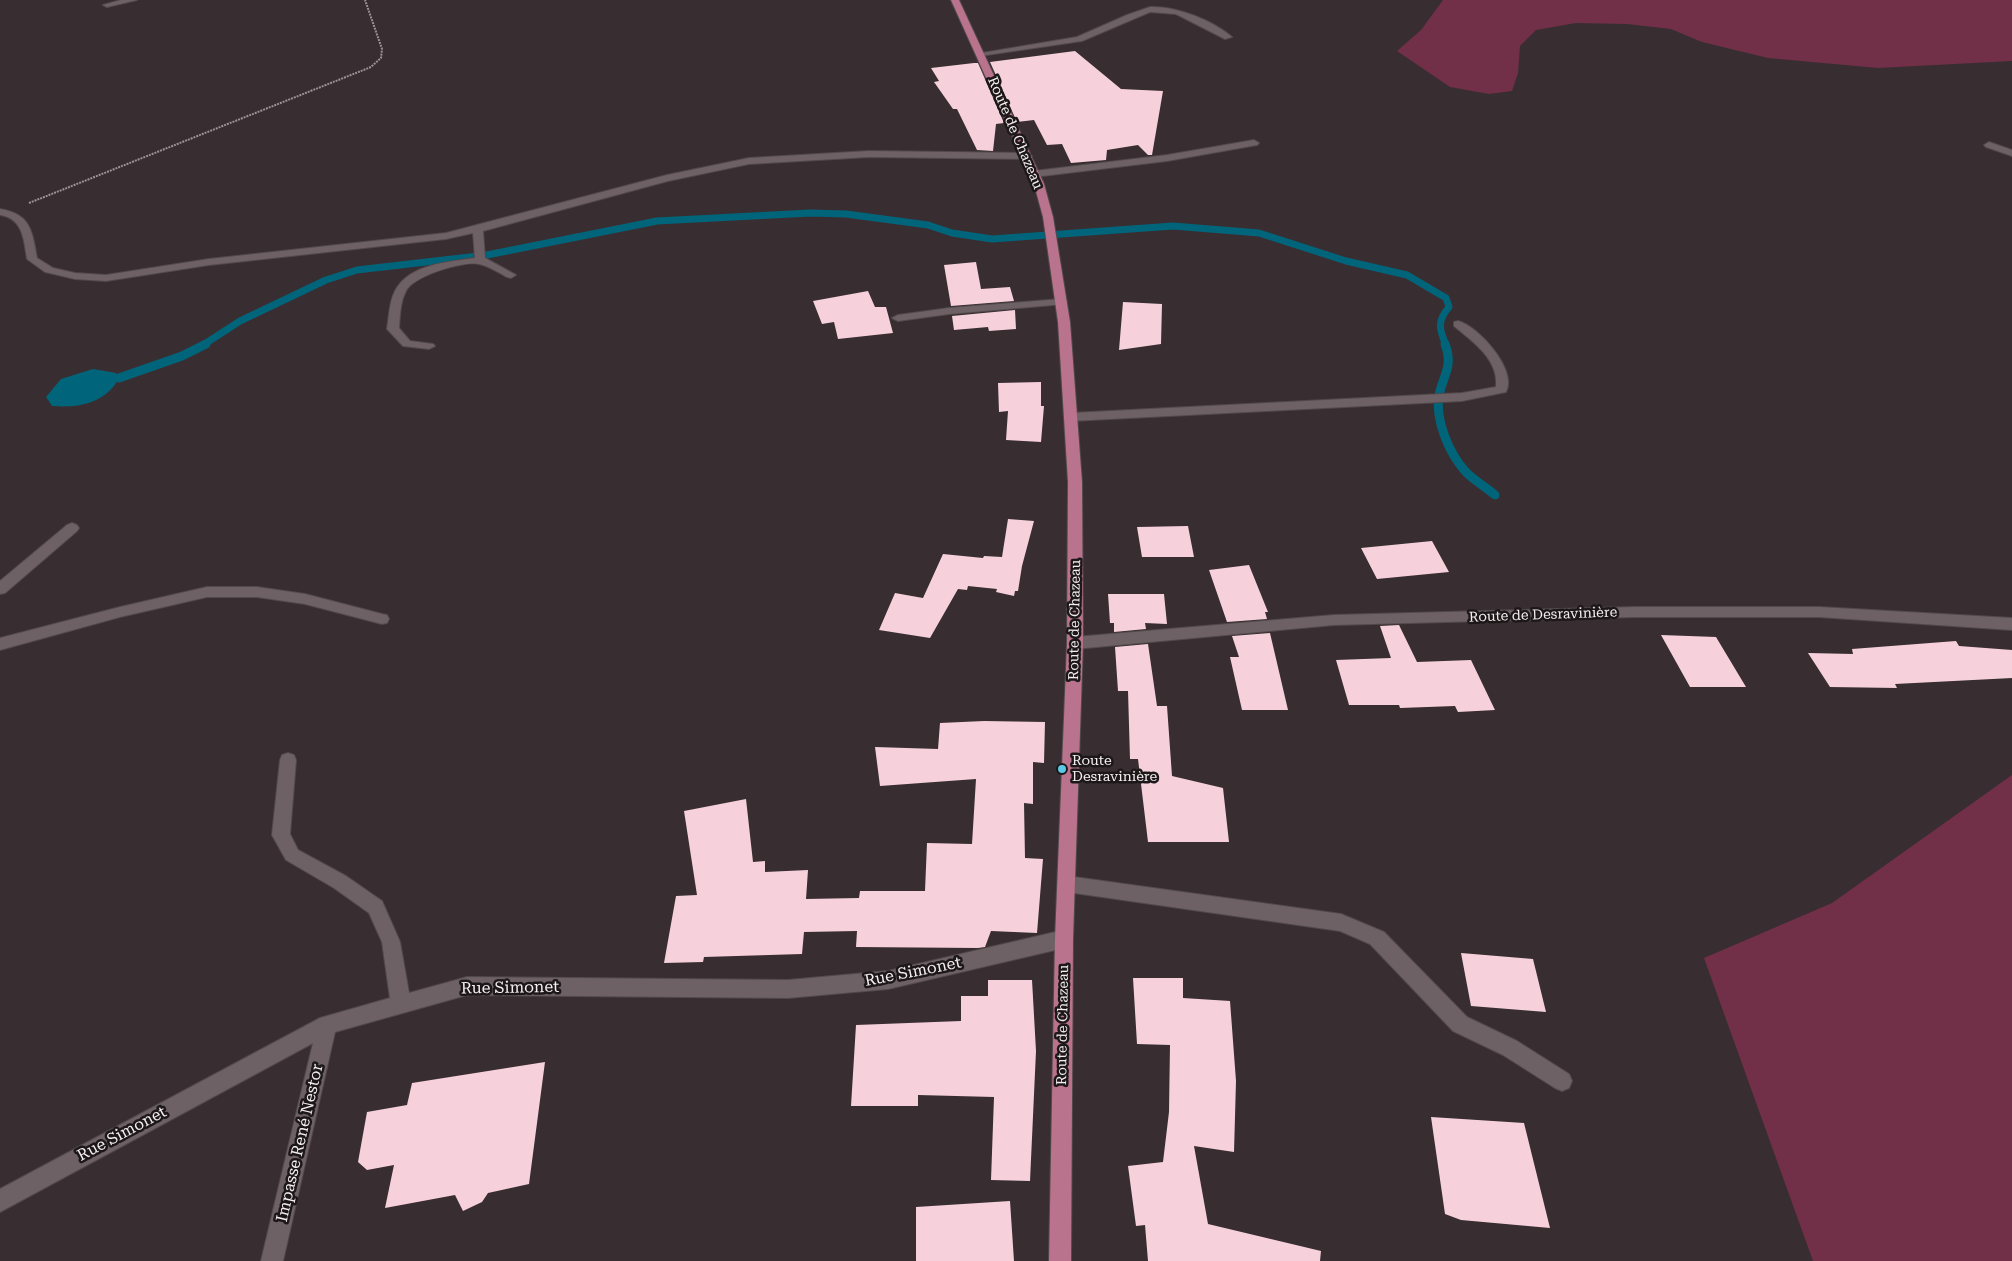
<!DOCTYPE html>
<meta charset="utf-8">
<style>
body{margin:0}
canvas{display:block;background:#382d30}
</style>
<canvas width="2012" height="1261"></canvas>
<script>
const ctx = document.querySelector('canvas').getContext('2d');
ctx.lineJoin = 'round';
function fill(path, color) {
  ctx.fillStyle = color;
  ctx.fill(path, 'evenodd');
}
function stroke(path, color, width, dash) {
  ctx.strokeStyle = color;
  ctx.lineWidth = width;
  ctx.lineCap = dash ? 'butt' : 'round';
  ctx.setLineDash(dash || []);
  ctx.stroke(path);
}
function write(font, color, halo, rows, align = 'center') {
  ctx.font = font + ' "Roboto Serif",serif';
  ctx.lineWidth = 5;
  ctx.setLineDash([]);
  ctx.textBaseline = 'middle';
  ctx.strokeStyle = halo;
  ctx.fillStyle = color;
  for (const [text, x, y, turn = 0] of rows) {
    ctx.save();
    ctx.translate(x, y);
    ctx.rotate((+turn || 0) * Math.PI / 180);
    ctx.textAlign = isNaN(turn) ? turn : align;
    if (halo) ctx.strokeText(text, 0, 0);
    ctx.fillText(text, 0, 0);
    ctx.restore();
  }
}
const green = new Path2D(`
 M 1443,0 L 2012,0 L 2012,61 L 1878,68 L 1768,58 L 1702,42 L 1671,29 L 1627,24 L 1576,23 L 1536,30 L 1520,46 L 1518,73 L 1512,91 L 1489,94 L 1450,87 L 1397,51 L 1421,30 Z
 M 2012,775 L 2012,1261 L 1813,1261 L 1704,958 L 1832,903 Z`);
const water = new Path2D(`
 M 93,369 L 116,373 L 119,378 C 105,404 78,408 52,406 L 46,397 L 61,379 Z`);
const streamFar1 = new Path2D(`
 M 203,345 L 240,321 L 326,280 L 357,270 L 487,255 L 657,221 L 810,213 L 846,214 L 928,225 L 952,233 L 992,239 L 1173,226 L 1259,233 L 1346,261 L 1407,275 L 1446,298 L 1449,307 C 1437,321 1439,329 1446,345`);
const stream = new Path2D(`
 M 1445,344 C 1454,367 1442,377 1439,396 C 1435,420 1449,453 1465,471 C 1473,480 1486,487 1495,495
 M 119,378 L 182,356 L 206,344`);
const building = new Path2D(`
 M 1075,51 L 1121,89 L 1163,91 L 1152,155 L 1148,155 L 1138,145 L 1107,150 L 1106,160 L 1071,163 L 1062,144 L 1047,145 L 1034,120 L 1017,122 L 990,62 Z
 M 974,63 L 978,63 L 1004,123 L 996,124 L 993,151 L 977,150 L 957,109 L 953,109 L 934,82 L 939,81 L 931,68 Z
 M 976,262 L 981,289 L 1010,287 L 1014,301 L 951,306 L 944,265 Z
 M 868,291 L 875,307 L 886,307 L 893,333 L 838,339 L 834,322 L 822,324 L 813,301 Z
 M 1123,302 L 1162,304 L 1161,344 L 1119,350 Z
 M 1015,310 L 1016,329 L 989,331 L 988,327 L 954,330 L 952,316 Z
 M 1041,382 L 1041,406 L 1044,406 L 1041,442 L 1006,440 L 1008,411 L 999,412 L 998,383 Z
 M 1008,519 L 1034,521 L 1022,566 L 1018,591 L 1015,591 L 1014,596 L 996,592 L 997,589 L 968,586 L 967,590 L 958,589 L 930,638 L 879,630 L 895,593 L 923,598 L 943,554 L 983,558 L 984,556 L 1002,557 Z
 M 1188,526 L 1194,557 L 1142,557 L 1137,527 Z
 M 1432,541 L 1449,572 L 1377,579 L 1361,548 Z
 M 1249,565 L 1268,612 L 1265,612 L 1267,619 L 1227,622 L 1209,570 Z
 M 1108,594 L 1164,594 L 1167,624 L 1145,623 L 1146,629 L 1114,632 L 1114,623 L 1110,623 Z
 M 1399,625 L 1417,662 L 1471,660 L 1495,710 L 1458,712 L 1455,706 L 1400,708 L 1399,705 L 1349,705 L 1336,660 L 1391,658 L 1380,626 Z
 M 1270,633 L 1288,710 L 1242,710 L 1230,657 L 1239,657 L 1232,636 Z
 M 1661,635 L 1716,637 L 1746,687 L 1690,687 Z
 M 1956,641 L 1959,646 L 2012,650 L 2012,678 L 1895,684 L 1897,688 L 1830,687 L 1808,653 L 1853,654 L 1852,649 Z
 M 1148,644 L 1157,706 L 1167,706 L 1172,776 L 1223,788 L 1229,842 L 1148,842 L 1138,759 L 1130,759 L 1128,691 L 1118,691 L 1115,647 Z
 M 984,721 L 1045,722 L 1044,763 L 1033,762 L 1033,804 L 1024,803 L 1025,858 L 1043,859 L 1037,933 L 991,931 L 985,947 L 978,948 L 856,947 L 857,931 L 804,932 L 802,954 L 704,957 L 703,962 L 664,963 L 676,896 L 697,895 L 684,811 L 746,799 L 753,862 L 765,861 L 765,872 L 808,870 L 806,899 L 859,898 L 860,891 L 925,891 L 927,843 L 972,844 L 976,779 L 880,786 L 875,747 L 938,749 L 940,723 Z
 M 1461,953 L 1533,959 L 1546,1012 L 1471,1006 Z
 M 1133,978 L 1183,978 L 1183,998 L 1230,1001 L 1236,1081 L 1234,1152 L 1194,1146 L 1208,1224 L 1321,1251 L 1320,1261 L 1148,1261 L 1145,1225 L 1136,1226 L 1128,1166 L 1163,1162 L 1169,1112 L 1170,1045 L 1137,1044 Z
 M 988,980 L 1032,980 L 1036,1051 L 1030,1181 L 991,1180 L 994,1097 L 918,1095 L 918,1106 L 851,1106 L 856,1025 L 961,1021 L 961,996 L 988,996 Z
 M 545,1062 L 529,1184 L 488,1193 L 482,1202 L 463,1211 L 455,1195 L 385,1208 L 394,1165 L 367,1170 L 358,1162 L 367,1112 L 407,1105 L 412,1083 Z
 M 1431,1117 L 1524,1123 L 1550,1228 L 1461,1220 L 1445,1214 Z
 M 1010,1201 L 1014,1261 L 916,1261 L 916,1207 Z`);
const path = new Path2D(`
 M 29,203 L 371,67 L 381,58 L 382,49 L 365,0`);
const minor = new Path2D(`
 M 121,0 L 137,0 L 107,7 L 103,5 Z
 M 1150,7 C 1176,6 1212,20 1232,37 L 1225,39 L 1176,14 L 1150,12 L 1082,41 L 980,56 L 976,54 L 1077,37 L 1127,15 Z
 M 1254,140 L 1259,143 L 1257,145 L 1167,161 L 1034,177 L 1029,174 L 1034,171 L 1167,155 Z
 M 1989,142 L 2012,150 L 2012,156 L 1986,147 L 1984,145 Z
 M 869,151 L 1027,153 L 1032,156 L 1027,159 L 869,157 L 749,164 L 668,181 L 483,231 L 485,258 L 516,275 L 511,278 L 507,277 C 499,273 489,266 479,264 C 464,260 413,276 406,291 C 400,302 400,316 399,328 L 410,341 L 433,344 L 435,346 L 429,349 L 403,346 L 387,329 C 389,317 389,302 395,291 C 409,264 448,262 475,258 L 473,233 L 446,239 L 209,265 L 106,281 L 75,279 L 45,272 L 27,259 C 24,240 23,218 0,215 L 0,209 C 31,214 32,231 37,258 L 53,268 L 75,273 L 106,275 L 209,259 L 446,233 L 667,175 L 749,158 Z
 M 1061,299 L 1067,302 L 1065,304 L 949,314 L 898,321 L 892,318 L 898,315 L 949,308 Z
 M 1458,321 C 1478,326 1518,370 1506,392 L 1462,401 L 1071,421 L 1065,417 L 1071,413 L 1462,393 L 1496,387 C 1499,359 1473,342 1454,326 L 1454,322 Z
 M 72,523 L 77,525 L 79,528 L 77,531 L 5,593 L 0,594 L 0,581 L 67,525 Z
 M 207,587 L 257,587 L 305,594 L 382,614 L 387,615 L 389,619 L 387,623 L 382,624 L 305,604 L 257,597 L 207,597 L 120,617 L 0,650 L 0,638 L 120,607 Z
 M 1635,607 L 1819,607 L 2012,618 L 2012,630 L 1819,617 L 1635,617 L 1334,625 L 1075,649 L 1070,647 L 1067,643 L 1070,639 L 1075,637 L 1334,615 Z
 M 288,753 L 294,755 L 296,760 L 290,834 L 298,850 L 346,876 L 382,901 L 400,942 L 409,993 L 467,977 L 788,980 L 888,971 L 1064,930 L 1071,933 L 1073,939 L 1071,945 L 1064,948 L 888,989 L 788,998 L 467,995 L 335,1032 L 283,1261 L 261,1261 L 313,1043 L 0,1212 L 0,1189 L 320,1018 L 390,998 L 382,942 L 369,913 L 334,888 L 286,860 L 272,835 L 280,760 L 282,755 Z
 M 1067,876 L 1341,914 L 1384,932 L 1467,1017 L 1517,1041 L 1569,1074 L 1572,1081 L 1569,1088 L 1562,1091 L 1555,1088 L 1503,1055 L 1453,1031 L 1370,944 L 1340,931 L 1067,892 L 1061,890 L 1058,884 L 1061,878 Z`);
const major = new Path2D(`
 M 951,0 L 959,0 L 1044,184 L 1053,217 L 1070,322 L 1082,482 L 1083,643 L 1073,939 L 1071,1261 L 1049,1261 L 1055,939 L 1067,643 L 1068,482 L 1058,322 L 1043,217 L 1034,184 Z`);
const markers = [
 [1062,769,5,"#5bc8e6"]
];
const streetNames = [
 ["Route de Chazeau",1015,133,67],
 ["Route de Desravinière",1543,615,-2],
 ["Route de Chazeau",1075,620,-89],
 ["Route de Chazeau",1063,1025,-89]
];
const poiNames = [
 ["Route",1072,761],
 ["Desravinière",1072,777]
];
const nearStreetnames = [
 ["Rue Simonet",913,972,-11],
 ["Rue Simonet",510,988,-1],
 ["Rue Simonet",122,1134,-28],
 ["Impasse René Nestor",300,1143,-77]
];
fill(green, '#712f48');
fill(water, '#00657b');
stroke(streamFar1, '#00657b', 7);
stroke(stream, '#00657b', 9);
fill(building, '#f6d1dc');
stroke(minor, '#52494c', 2);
stroke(major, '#52494c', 2);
stroke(path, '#9b9294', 2, [2, 1]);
fill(minor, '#6e6165');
fill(major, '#ba738c');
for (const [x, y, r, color] of markers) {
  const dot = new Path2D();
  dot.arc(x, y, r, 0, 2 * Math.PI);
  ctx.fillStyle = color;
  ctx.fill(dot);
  stroke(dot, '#1c1718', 2);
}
write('14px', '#f5edef', '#1c1718', streetNames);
write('14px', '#f5edef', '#1c1718', poiNames, 'left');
write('16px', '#f5edef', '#1c1718', nearStreetnames);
</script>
